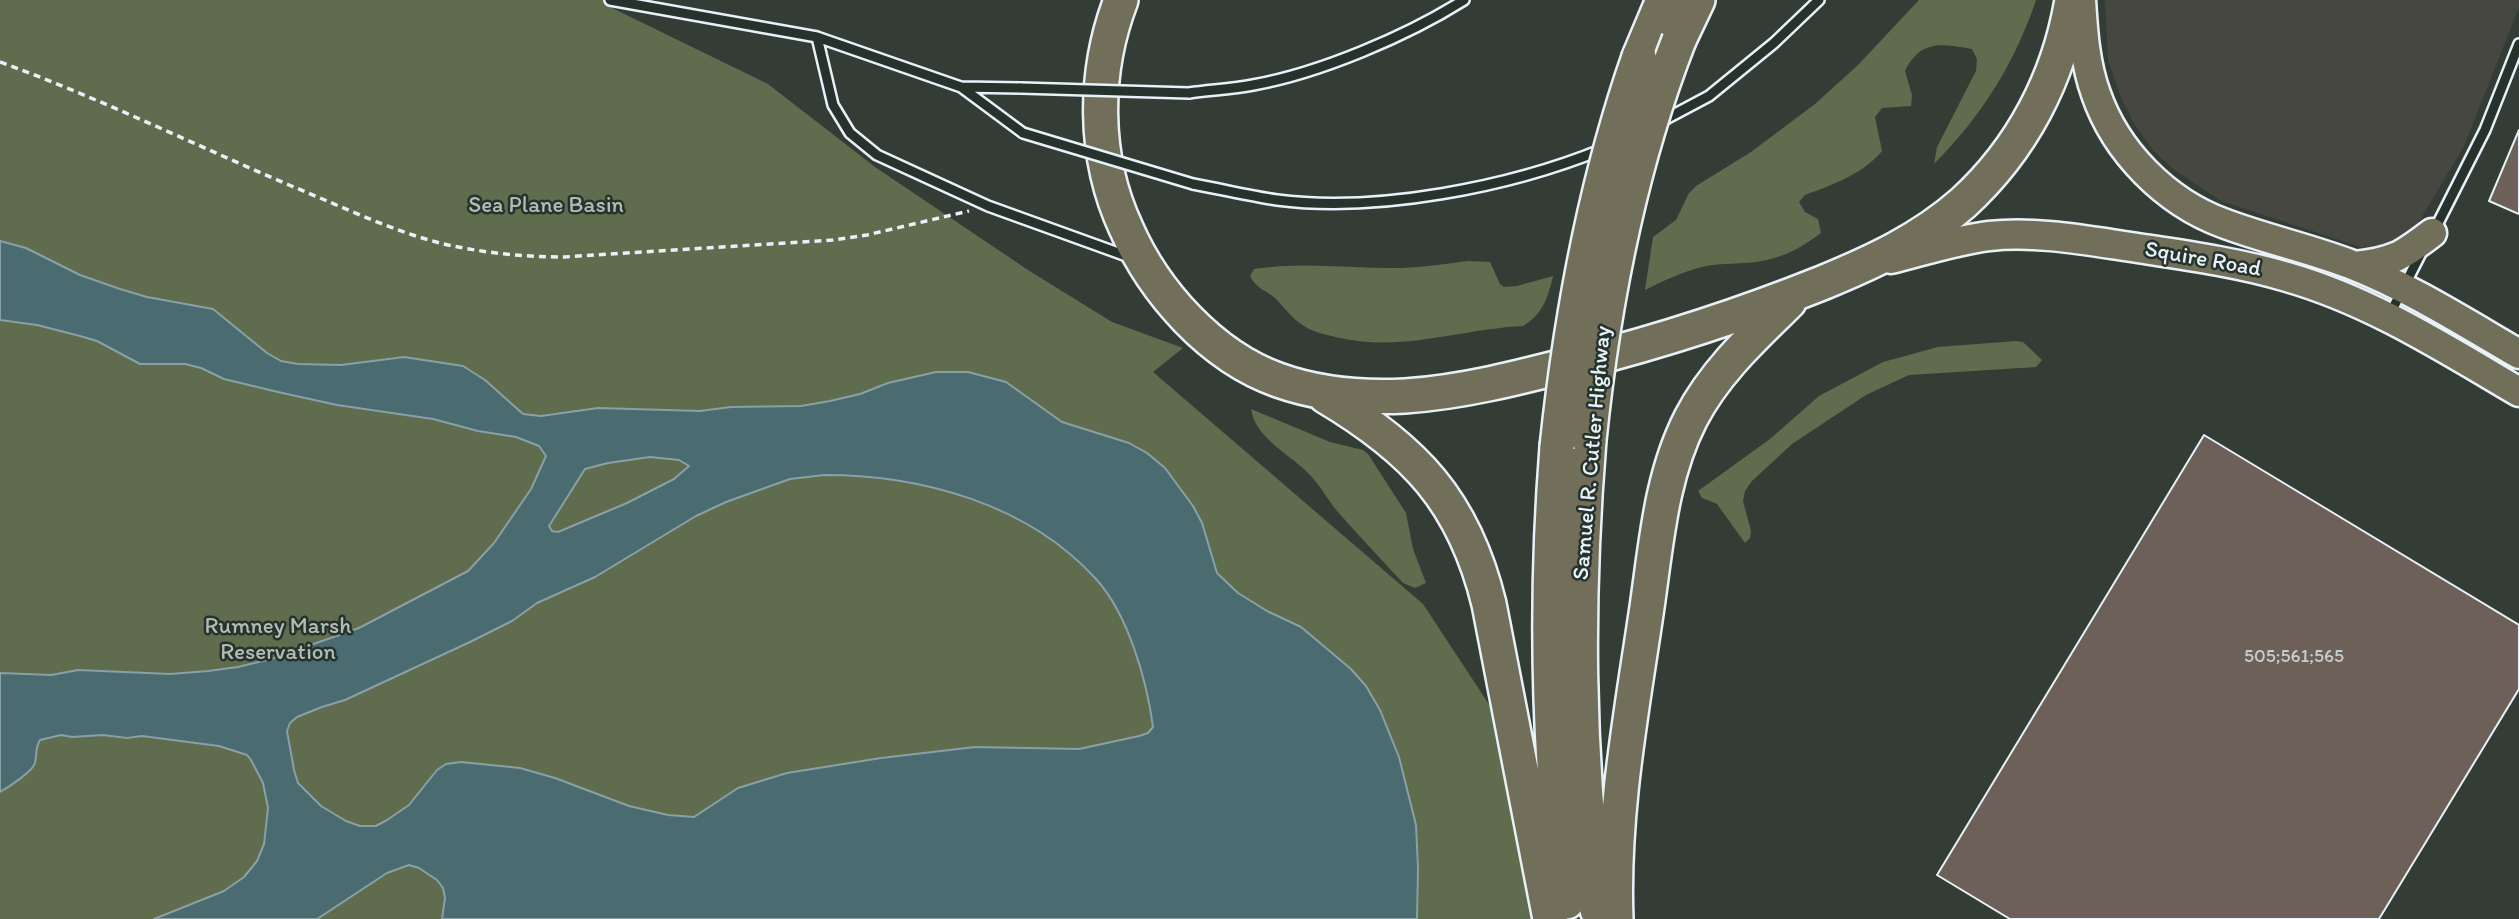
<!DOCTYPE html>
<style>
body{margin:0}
canvas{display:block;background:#343c36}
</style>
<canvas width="2519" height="919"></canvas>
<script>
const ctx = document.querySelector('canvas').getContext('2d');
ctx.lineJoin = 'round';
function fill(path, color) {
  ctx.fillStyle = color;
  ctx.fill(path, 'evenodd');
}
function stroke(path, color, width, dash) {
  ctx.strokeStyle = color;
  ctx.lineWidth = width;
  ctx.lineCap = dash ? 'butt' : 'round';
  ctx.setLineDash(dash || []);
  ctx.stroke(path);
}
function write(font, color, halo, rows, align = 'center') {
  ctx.font = font + ' Itim,sans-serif';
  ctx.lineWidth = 5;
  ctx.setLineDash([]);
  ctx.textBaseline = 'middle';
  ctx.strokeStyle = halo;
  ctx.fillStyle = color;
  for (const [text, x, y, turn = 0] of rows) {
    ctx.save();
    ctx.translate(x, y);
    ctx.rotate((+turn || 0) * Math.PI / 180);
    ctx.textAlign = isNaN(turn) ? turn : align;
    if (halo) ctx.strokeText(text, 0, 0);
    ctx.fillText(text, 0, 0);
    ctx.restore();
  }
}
const built = new Path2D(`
 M 2105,0 L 2519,0 L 2519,7 L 2464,146 L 2417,225 L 2402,239 L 2383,248 L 2367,249 L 2221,201 L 2173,169 L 2154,151 L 2134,124 L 2120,95 L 2108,60 Z`);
const green = new Path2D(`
 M 0,0 L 604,0 L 608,6 L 768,84 L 875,167 L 1028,270 L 1112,322 L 1183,348 L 1153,372 L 1423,604 L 1496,715 L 1540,919 L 0,919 Z
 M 1919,0 L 2036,0 C 2015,63 1981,117 1934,164 L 1937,147 L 1976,71 L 1977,59 L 1972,49 C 1942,44 1921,39 1905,71 L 1912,95 L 1911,106 L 1882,108 L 1875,117 L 1882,151 C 1863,174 1832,185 1805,195 L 1799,202 L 1805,212 L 1818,219 L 1821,233 C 1802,247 1787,256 1762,261 C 1742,265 1722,262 1702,267 C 1682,272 1663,281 1645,290 L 1653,237 L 1676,220 L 1689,193 L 1696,186 L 1751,152 L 1815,104 L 1858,65 Z
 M 1468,261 L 1490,262 L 1500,284 L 1504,287 L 1517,286 L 1553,276 C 1548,298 1542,315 1523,326 C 1461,329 1403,352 1340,338 C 1328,335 1315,333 1304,326 C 1294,320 1285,309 1277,300 C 1266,289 1258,291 1250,276 L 1254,269 C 1304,261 1352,269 1402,268 C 1424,267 1446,264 1468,261 Z
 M 2016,341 L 2023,342 L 2042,360 L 2036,367 L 1909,375 L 1866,395 L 1792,444 L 1752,481 L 1745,491 L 1743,501 L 1751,531 L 1750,538 L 1745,543 L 1717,504 L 1702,498 L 1698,491 L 1770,439 L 1819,396 L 1883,362 L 1938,347 Z
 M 1251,409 L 1330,442 L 1363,450 L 1368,454 L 1406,513 L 1413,549 L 1426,583 L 1415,588 L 1403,583 C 1381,559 1358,535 1337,511 C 1328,500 1321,487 1311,476 C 1292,455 1256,440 1251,409 Z`);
const water = new Path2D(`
 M 0,241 L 26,248 L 80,275 L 120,289 L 147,297 L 213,309 L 267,353 L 281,361 L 298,364 L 341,365 L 404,357 L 463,366 L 485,380 L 523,414 L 541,416 L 598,408 L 700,411 L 731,407 L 801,406 L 830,401 L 860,394 L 888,383 L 936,372 L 968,372 L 1006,382 L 1062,422 L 1129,443 L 1147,453 L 1165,468 L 1193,506 L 1202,523 L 1217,573 L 1238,593 L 1267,611 L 1301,627 L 1351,669 L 1366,686 L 1380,710 L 1399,757 L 1416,825 L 1418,868 L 1417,919 L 442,919 L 445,898 L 443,888 L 437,880 L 419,868 L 409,865 L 387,873 L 317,919 L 154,919 L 224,891 L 244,877 L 257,861 L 264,844 L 268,808 L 263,783 L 251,760 L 247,755 L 219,746 L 142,736 L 127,738 L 103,735 L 72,737 L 61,735 L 40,740 C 35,748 37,754 35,763 C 33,771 9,787 0,792 L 0,673 L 51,675 L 78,670 L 170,674 L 208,671 L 238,667 L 271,659 L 359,628 L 468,571 L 494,543 L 531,489 L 546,456 L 539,446 L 516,437 L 478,431 L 433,419 L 337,405 L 278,392 L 224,379 L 201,368 L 185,364 L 140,364 L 97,341 L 80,336 L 37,325 L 0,320 ZM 650,457 L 679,460 L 689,466 L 674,479 L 627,503 L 558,532 L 552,531 L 549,526 L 585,469 L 608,463 ZM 824,475 C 922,475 1028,504 1096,579 C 1128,614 1147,681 1153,727 L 1148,733 L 1139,736 L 1079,749 L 975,747 L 881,758 L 787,773 L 738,788 L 694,817 L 668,815 L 629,806 L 555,778 L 520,768 L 461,762 L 446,764 L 437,770 L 409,805 L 387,820 L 376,826 L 360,826 L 346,821 L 321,806 L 298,783 L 294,770 L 287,731 L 290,723 L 297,717 L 322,707 L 345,700 L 470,642 L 512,621 L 537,603 L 595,577 L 696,516 L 726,502 L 790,479 Z`);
const building = new Path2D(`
 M 2519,130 L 2519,214 L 2489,201 Z
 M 2204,435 L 2519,625 L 2519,689 L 2379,919 L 2010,919 L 1937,875 Z`);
const path = new Path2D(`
 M 0,62 C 99,98 193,144 289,185 C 341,206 393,232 448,245 C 486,253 525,257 564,257 L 833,240 L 867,235 L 969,211`);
const lane = new Path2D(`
 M 610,0 L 817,37 L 961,87 L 1023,133
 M 817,37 L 833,105 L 850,133 L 877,155 L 988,206 L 1132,258
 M 961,87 L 1021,88
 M 1189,93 C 1210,90 1232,89 1253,85 C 1320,73 1407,36 1464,0
 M 1660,122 L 1709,96 L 1774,43 L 1819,0
 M 1193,184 C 1221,189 1249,196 1277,200 C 1377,213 1510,187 1603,149
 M 2435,229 L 2485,130 L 2519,44
 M 2389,316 L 2421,253`);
const primary = new Path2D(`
 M 2081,0 C 2083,32 2085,64 2096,94 C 2116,152 2166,202 2223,223 C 2265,239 2308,248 2350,264 C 2409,287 2464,322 2519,354
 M 1891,259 C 1923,251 1956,240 1989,236 C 2036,231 2084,240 2131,247 C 2183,255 2236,262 2287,277 C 2371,301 2444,348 2519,392
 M 2355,266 C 2393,262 2402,256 2432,233`);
const highway = new Path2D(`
 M 1121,0 C 1093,73 1093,157 1126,228 C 1154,292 1211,356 1278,380 C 1317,394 1364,398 1405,396 C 1464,392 1521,377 1579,362 C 1662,341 1742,315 1822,283 C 1873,262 1921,240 1963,203 C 2022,149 2059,78 2072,0
 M 1679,40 L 1698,0
 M 1639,57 L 1663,0
 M 1325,396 C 1414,449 1464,501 1489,604 L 1550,919
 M 1589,440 C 1576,600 1577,750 1597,910
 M 1557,447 C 1545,598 1548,751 1567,902
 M 1616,919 C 1612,816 1631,715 1646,614 C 1656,548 1660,478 1691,418 C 1715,372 1752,338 1789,302`);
const laneBridge = new Path2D(`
 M 1021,88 L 1189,93
 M 1023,133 L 1193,184`);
const highwayBridge = new Path2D(`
 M 1589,440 C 1603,304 1629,168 1679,40
 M 1557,447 C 1571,314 1595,183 1639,57`);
const numberNames = [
 ["505;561;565",2294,657]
];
const parkNames = [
 ["Sea Plane Basin",546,206],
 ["Rumney Marsh",278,627],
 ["Reservation",278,653]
];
const streetNames = [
 ["Squire Road",2203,260,10],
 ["Samuel R. Cutler Highway",1593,453,-85]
];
fill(built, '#454740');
fill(green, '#5f6c4d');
fill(water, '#4a6b70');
stroke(water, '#89a1a6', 2);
fill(building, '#6c6059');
stroke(building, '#e8f1f8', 2);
stroke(lane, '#e8f1f8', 14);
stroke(primary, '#e8f1f8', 33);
stroke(highway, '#e8f1f8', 38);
stroke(path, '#e8f1f8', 3.5, [7, 5]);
stroke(lane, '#26332d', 9);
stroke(primary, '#716e59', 28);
stroke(highway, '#716e59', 33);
stroke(laneBridge, '#e8f1f8', 14, []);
stroke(highwayBridge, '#e8f1f8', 38, []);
stroke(laneBridge, '#26332d', 9);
stroke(highwayBridge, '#716e59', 33);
write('19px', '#c9cdd0', null, numberNames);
write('23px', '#b1bcb4', '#26332d', parkNames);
write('23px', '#e8f1f8', '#26332d', streetNames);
</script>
